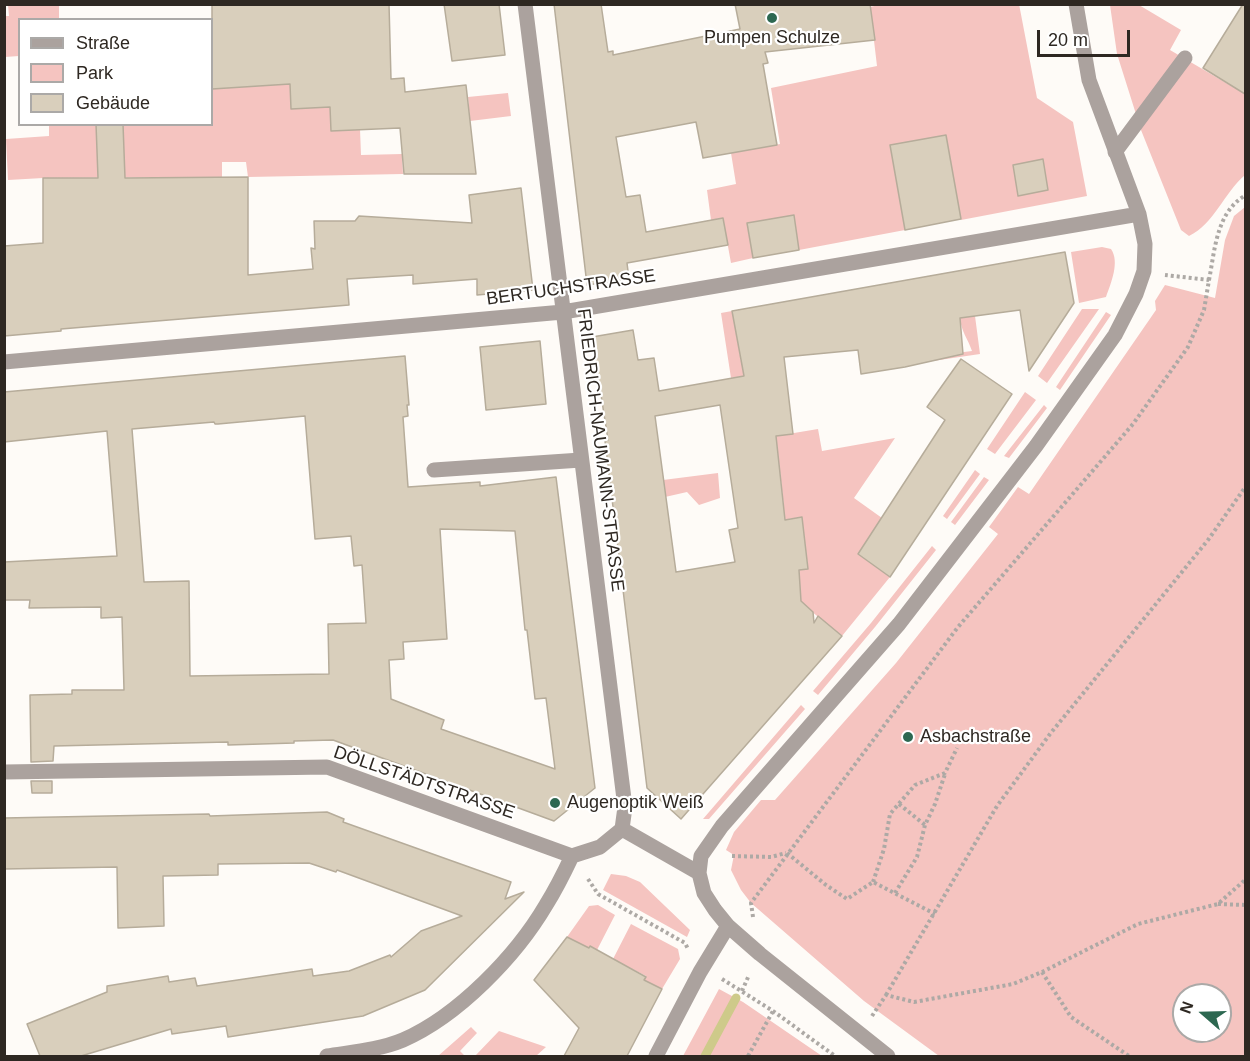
<!DOCTYPE html>
<meta charset="utf-8">
<style>
body{margin:0}
#map{position:relative;width:1250px;height:1061px;overflow:hidden;background:#fefbf7;font-family:Helvetica,sans-serif}
canvas{display:block}
.frame{position:absolute;inset:0;border:6px solid #2e2822;pointer-events:none}
.legend{position:absolute;left:18px;top:18px;width:195px;height:108px;box-sizing:border-box;background:#fff;border:2px solid #aba9a7;margin:0;padding:8px 10px;list-style:none;font-size:18px;color:#2e2822}
.legend li{display:flex;align-items:center;gap:12px;height:30px}
.legend b{width:30px;border:2px solid #aba9a7}
.north{position:absolute;left:1172px;top:983px;width:60px;height:60px;box-sizing:border-box;background:#fff;border:2px solid #aba9a7;border-radius:50%;rotate:290deg;font-size:16px;font-weight:700;line-height:24px;text-align:center;color:#2e2822}
.north::after{content:'';display:block;margin:auto;width:21px;height:27px;background:#2d6851;clip-path:polygon(50% 0,100% 100%,50% 72%,0 100%)}
.scale{position:absolute;left:1037px;top:30px;width:93px;height:27px;box-sizing:border-box;border:3px solid #2e2822;border-top:0;padding-left:8px;font-size:18px;line-height:21px;white-space:nowrap;color:#2e2822;-webkit-text-stroke:4px #fff;paint-order:stroke}
</style>
<div id="map">
<canvas width="1250" height="1061"></canvas>
<div class="frame"></div>
<ul class="legend">
<li><b style="height:8px;background:#aba29e"></b>Straße</li>
<li><b style="height:16px;background:#f5c4c0"></b>Park</li>
<li><b style="height:16px;background:#d9cfbc"></b>Gebäude</li>
</ul>
<div class="north">N</div>
<div class="scale">20 m</div>
</div>
<script>
const ctx = document.querySelector('canvas').getContext('2d');
ctx.lineJoin = 'round';
function fill(path, color) {
  ctx.fillStyle = color;
  ctx.fill(path, 'evenodd');
}
function stroke(path, color, width, dash) {
  ctx.strokeStyle = color;
  ctx.lineWidth = width;
  ctx.lineCap = dash ? 'butt' : 'round';
  ctx.setLineDash(dash || []);
  ctx.stroke(path);
}
function write(font, color, halo, rows, align = 'center') {
  ctx.font = font + ' Helvetica,sans-serif';
  ctx.lineWidth = 4.5;
  ctx.setLineDash([]);
  ctx.textBaseline = 'middle';
  ctx.strokeStyle = halo;
  ctx.fillStyle = color;
  for (const [text, x, y, turn = 0] of rows) {
    ctx.save();
    ctx.translate(x, y);
    ctx.rotate((+turn || 0) * Math.PI / 180);
    ctx.textAlign = isNaN(turn) ? turn : align;
    if (halo) ctx.strokeText(text, 0, 0);
    ctx.fillText(text, 0, 0);
    ctx.restore();
  }
}
const green = new Path2D(`
 M 883,4 L 1019,4 L 1037,98 L 1073,122 L 1087,196 L 961,220 L 946,136 L 890,145 L 905,230 L 799,250 L 794,215 L 747,224 L 753,258 L 731,263 L 723,219 L 711,220 L 707,190 L 736,184 L 731,153 L 780,144 L 771,88 L 877,66 L 870,7 Z
 M 8,5 L 59,5 L 59,19 L 20,20 L 19,56 L 5,57 L 5,16 L 9,16 Z
 M 1110,5 L 1139,5 L 1181,30 L 1170,50 L 1245,94 L 1245,175 C 1224,193 1214,224 1189,236 L 1181,230 L 1141,130 L 1117,54 Z
 M 290,84 L 330,107 L 360,129 L 361,155 L 402,154 L 403,174 L 248,177 L 246,162 L 222,162 L 222,177 L 43,178 L 8,180 L 6,139 L 49,136 L 49,125 L 212,124 L 212,89 Z
 M 508,93 L 511,116 L 470,121 L 468,97 Z
 M 1245,207 L 1245,1056 L 939,1056 L 864,1001 L 751,903 L 741,890 L 731,870 L 734,855 L 726,850 L 734,832 L 761,800 L 775,800 L 896,663 L 998,534 L 989,527 L 1018,487 L 1029,494 L 1156,310 L 1155,301 L 1165,285 L 1215,298 L 1225,240 L 1234,216 ZM 1184,995 L 1220,995 L 1220,1031 L 1184,1031 Z
 M 1102,247 L 1111,249 C 1120,262 1111,283 1106,297 L 1079,303 L 1071,252 Z
 M 1082,309 L 1099,309 L 1047,383 L 1038,376 Z
 M 732,311 L 741,361 L 782,355 L 788,392 L 741,401 L 737,377 L 731,378 L 721,313 Z
 M 1106,312 L 1111,315 L 1060,390 L 1056,387 Z
 M 975,316 L 980,354 L 919,363 L 940,355 L 972,351 C 968,339 961,331 960,318 Z
 M 1025,392 L 1036,400 L 995,454 L 987,449 Z
 M 1044,405 L 1047,408 L 1009,458 L 1004,456 Z
 M 818,429 L 822,451 L 895,438 L 854,498 L 882,518 L 859,554 L 890,577 L 842,636 L 801,603 L 798,570 L 808,568 L 802,517 L 775,521 L 784,508 L 776,436 Z
 M 975,470 L 980,474 L 947,519 L 943,516 Z
 M 718,473 L 720,498 L 699,505 L 687,492 L 665,497 L 663,480 Z
 M 984,477 L 989,480 L 955,525 L 951,522 Z
 M 932,546 L 936,550 L 875,627 L 818,695 L 813,691 L 871,623 Z
 M 801,705 L 805,709 L 709,819 L 703,819 Z
 M 611,874 L 626,876 L 640,882 L 690,930 L 687,937 L 603,890 Z
 M 598,905 L 615,915 L 597,950 L 589,948 L 567,937 L 589,906 Z
 M 631,924 L 678,949 L 680,959 L 662,989 L 644,980 L 646,976 L 613,959 Z
 M 719,989 L 743,1002 L 822,1056 L 683,1056 Z
 M 471,1027 L 477,1033 L 460,1051 L 465,1056 L 438,1056 Z
 M 499,1031 L 546,1047 L 536,1056 L 475,1056 Z`);
const stream = new Path2D(`
 M 705,1056 L 736,998`);
const building = new Path2D(`
 M 212,4 L 389,4 L 391,79 L 404,78 L 405,92 L 466,85 L 476,174 L 404,174 L 400,128 L 331,131 L 330,107 L 291,109 L 290,84 L 212,89 Z
 M 444,4 L 499,4 L 505,55 L 452,61 Z
 M 554,4 L 601,4 L 608,52 L 613,51 L 613,55 L 740,29 L 735,4 L 870,4 L 875,40 L 765,52 L 768,63 L 763,64 L 777,145 L 703,158 L 696,122 L 616,137 L 626,197 L 640,195 L 646,232 L 723,218 L 728,245 L 627,263 L 629,279 L 587,285 Z
 M 1243,4 L 1245,4 L 1245,94 L 1203,68 Z
 M 96,124 L 123,124 L 125,178 L 248,177 L 248,275 L 313,269 L 311,248 L 315,249 L 314,221 L 355,221 L 359,216 L 472,223 L 469,195 L 521,188 L 533,290 L 477,295 L 477,279 L 413,284 L 413,275 L 347,279 L 349,305 L 61,329 L 61,331 L 4,336 L 4,246 L 43,243 L 43,178 L 98,178 Z
 M 946,135 L 961,219 L 905,230 L 890,145 Z
 M 1043,159 L 1048,190 L 1018,196 L 1013,165 Z
 M 794,215 L 799,250 L 753,258 L 747,223 Z
 M 1065,252 L 1074,303 L 1029,371 L 1020,310 L 960,318 L 963,354 L 905,367 L 861,374 L 858,350 L 784,357 L 793,434 L 776,436 L 785,520 L 802,517 L 808,569 L 799,570 L 801,601 L 813,612 L 814,623 L 818,616 L 842,636 L 681,819 L 647,788 L 605,441 L 608,440 L 592,337 L 633,330 L 638,360 L 654,358 L 659,391 L 744,376 L 732,311 ZM 720,405 L 738,528 L 729,530 L 735,562 L 676,572 L 655,416 Z
 M 540,341 L 546,404 L 486,410 L 480,347 Z
 M 405,356 L 409,405 L 407,405 L 408,416 L 403,417 L 408,487 L 480,482 L 480,486 L 556,477 L 595,788 L 554,821 L 333,740 L 294,741 L 294,743 L 228,745 L 228,742 L 54,746 L 53,761 L 31,762 L 30,695 L 72,694 L 72,690 L 124,690 L 122,617 L 101,618 L 101,607 L 29,608 L 30,600 L 4,600 L 4,562 L 117,556 L 107,431 L 4,442 L 4,392 ZM 305,416 L 315,539 L 351,536 L 354,566 L 362,565 L 366,623 L 328,624 L 329,674 L 190,676 L 189,581 L 144,582 L 132,429 L 214,422 L 215,424 L 218,424 ZM 440,529 L 515,531 L 525,630 L 527,630 L 535,699 L 546,698 L 555,769 L 441,729 L 444,720 L 391,699 L 389,660 L 404,659 L 403,642 L 447,639 Z
 M 961,359 L 1012,394 L 890,577 L 858,554 L 945,420 L 927,407 Z
 M 31,781 L 52,781 L 52,793 L 32,793 Z
 M 327,812 L 344,819 L 343,822 L 511,882 L 505,899 L 524,892 L 425,990 L 363,1016 L 228,1037 L 226,1026 L 172,1034 L 171,1029 L 81,1056 L 40,1056 L 27,1024 L 107,992 L 107,986 L 168,976 L 169,982 L 195,978 L 197,986 L 312,969 L 313,976 L 349,971 L 390,955 L 391,957 L 421,931 L 462,916 L 337,870 L 336,872 L 309,863 L 218,864 L 218,875 L 163,876 L 164,926 L 118,928 L 117,867 L 4,869 L 4,818 L 209,814 L 210,816 Z
 M 567,937 L 589,948 L 590,946 L 646,977 L 644,980 L 662,989 L 627,1056 L 564,1056 L 579,1028 L 534,980 Z`);
const path = new Path2D(`
 M 1209,280 C 1215,250 1216,212 1246,195
 M 899,804 L 925,825
 M 787,853 L 826,885 L 847,899 L 873,882 L 935,914
 M 732,856 L 771,857 L 786,853
 M 588,879 L 598,894 L 685,943 L 688,949
 M 873,882 L 884,849 L 890,814 L 915,785 L 945,773 L 957,748
 M 895,893 L 917,857 L 925,825 L 935,804 L 945,774
 M 1218,904 L 1246,905
 M 753,917 L 751,903 L 958,627 L 1133,424 L 1188,347 L 1204,310 L 1209,280 L 1165,275
 M 1042,972 L 1071,1017 L 1129,1056
 M 722,979 L 773,1011 L 835,1056
 M 742,991 L 749,975
 M 886,995 L 997,806 L 1050,734 L 1208,540 L 1246,486
 M 872,1016 L 886,995 L 914,1002 L 1013,984 L 1042,972 L 1138,924 L 1218,904 L 1246,879
 M 748,1056 L 773,1011`);
const lane = new Path2D(`
 M 1115,152 L 1185,58
 M 434,470 L 581,460`);
const street = new Path2D(`
 M 525,4 L 625,807 L 622,829
 M 4,362 L 563,312 L 1139,214
 M 4,772 L 327,767 L 572,856 L 600,847 L 622,829
 M 622,829 L 699,873
 M 327,1056 C 352,1052 379,1050 403,1040 C 458,1016 516,956 546,905 C 556,889 564,873 572,856
 M 656,1056 L 700,972 L 728,926
 M 888,1056 L 760,954 L 728,926 L 715,910 L 704,893 L 699,873 L 701,856 L 722,826 L 899,624 L 1036,446 L 1115,335 L 1136,294 L 1144,271 L 1145,244 L 1139,214 L 1089,80 L 1076,4`);
const markers = [
 [772,18,6,"#2d6851"],
 [908,737,6,"#2d6851"],
 [555,803,6,"#2d6851"]
];
const poiNames = [
 ["Pumpen Schulze",772,38,"center"],
 ["Asbachstraße",920,737],
 ["Augenoptik Weiß",567,803]
];
const streetNames = [
 ["BERTUCHSTRASSE",571,288,-8],
 ["FRIEDRICH-NAUMANN-STRASSE",600,450,83],
 ["DÖLLSTÄDTSTRASSE",424,783,19]
];
fill(green, '#f5c4c0');
stroke(stream, '#ceca8a', 9);
fill(building, '#d9cfbc');
stroke(building, '#b6ac9a', 1.5);
stroke(path, '#ada9a5', 4, [3, 3]);
stroke(lane, '#aba29e', 15);
stroke(street, '#aba29e', 15);
for (const [x, y, r, color] of markers) {
  const dot = new Path2D();
  dot.arc(x, y, r, 0, 2 * Math.PI);
  ctx.fillStyle = color;
  ctx.fill(dot);
  stroke(dot, '#fff', 2);
}
write('18px', '#2e2822', '#fff', poiNames, 'left');
write('18px', '#2e2822', '#fff', streetNames);
</script>
